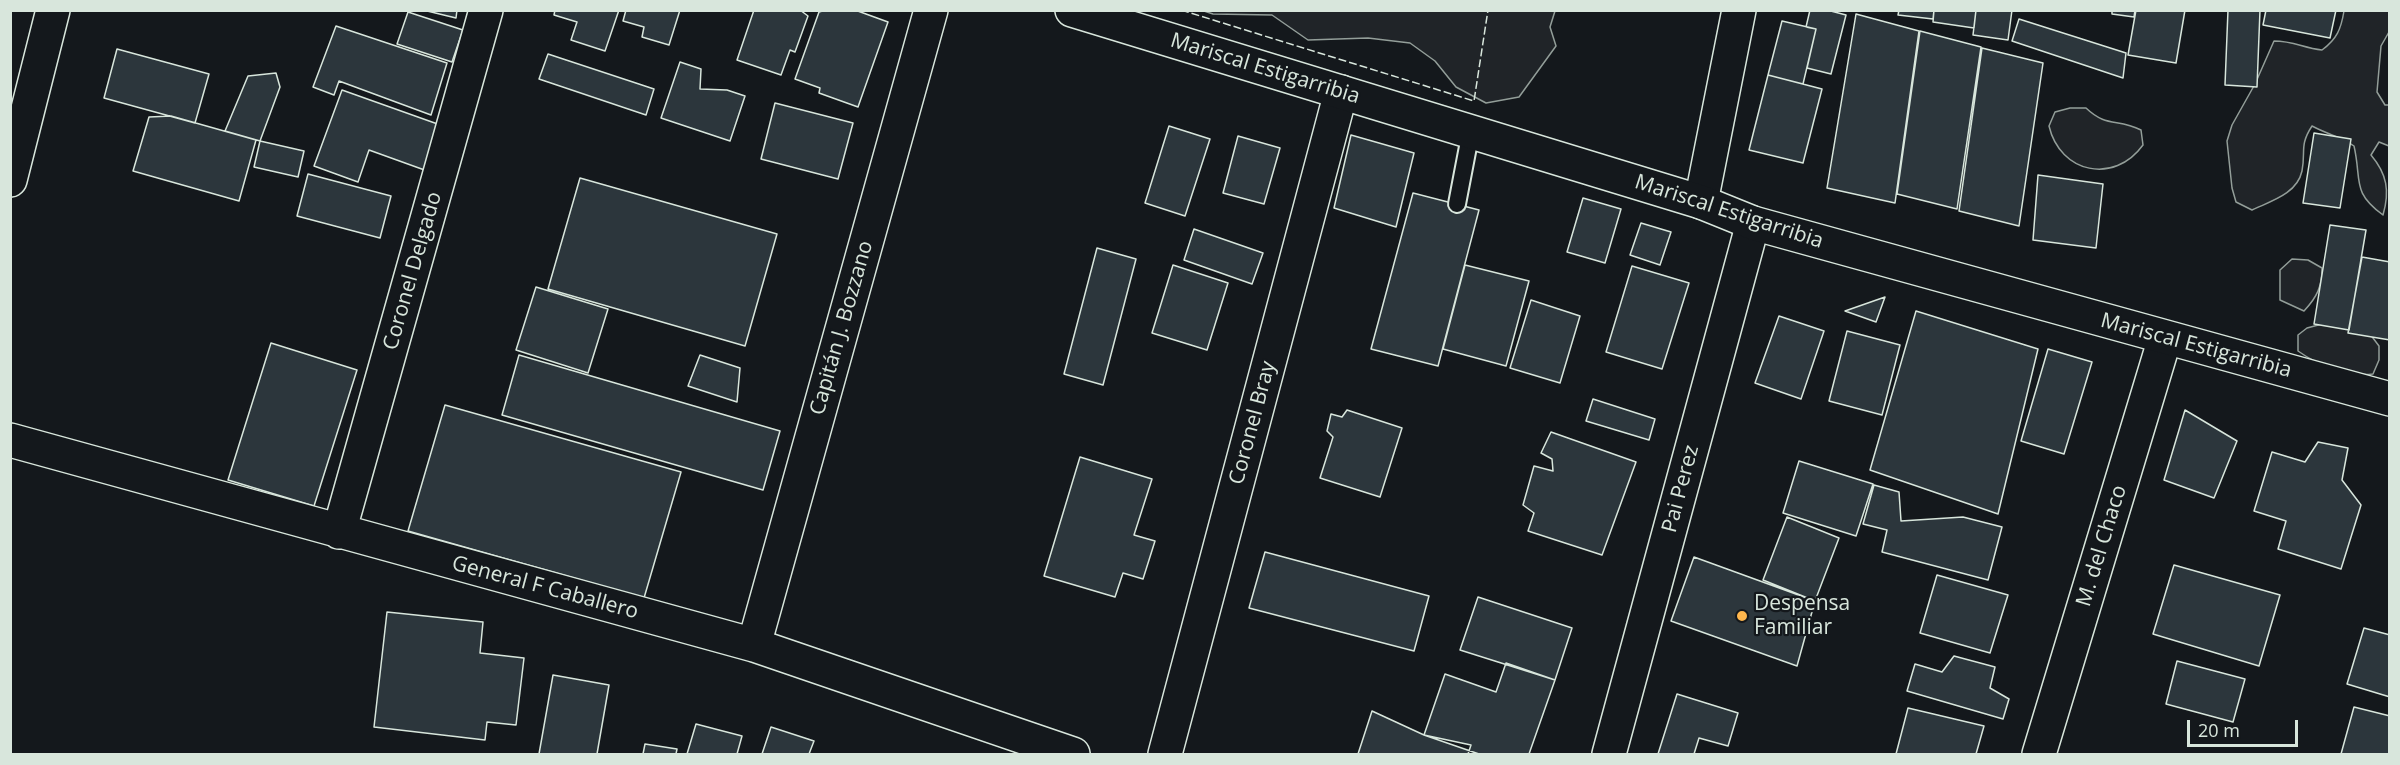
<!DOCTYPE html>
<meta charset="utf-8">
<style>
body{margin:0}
#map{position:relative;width:2400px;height:765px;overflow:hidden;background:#14181c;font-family:"Open Sans",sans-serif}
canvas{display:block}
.frame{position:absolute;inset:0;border:12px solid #d8e6dc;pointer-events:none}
.scale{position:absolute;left:2187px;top:720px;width:111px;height:27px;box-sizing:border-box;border:3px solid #d8e6dc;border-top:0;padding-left:8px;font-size:18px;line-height:21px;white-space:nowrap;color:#d8e6dc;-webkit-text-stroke:4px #14181c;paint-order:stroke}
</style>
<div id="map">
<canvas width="2400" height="765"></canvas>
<div class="frame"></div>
<div class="scale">20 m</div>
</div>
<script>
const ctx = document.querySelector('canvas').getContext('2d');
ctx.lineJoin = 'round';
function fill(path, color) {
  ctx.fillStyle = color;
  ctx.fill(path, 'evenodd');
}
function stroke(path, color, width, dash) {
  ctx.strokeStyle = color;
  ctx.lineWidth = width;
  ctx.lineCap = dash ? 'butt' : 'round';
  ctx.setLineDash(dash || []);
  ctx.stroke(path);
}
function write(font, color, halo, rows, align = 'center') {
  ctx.font = font + ' "Open Sans",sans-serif';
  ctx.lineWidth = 4.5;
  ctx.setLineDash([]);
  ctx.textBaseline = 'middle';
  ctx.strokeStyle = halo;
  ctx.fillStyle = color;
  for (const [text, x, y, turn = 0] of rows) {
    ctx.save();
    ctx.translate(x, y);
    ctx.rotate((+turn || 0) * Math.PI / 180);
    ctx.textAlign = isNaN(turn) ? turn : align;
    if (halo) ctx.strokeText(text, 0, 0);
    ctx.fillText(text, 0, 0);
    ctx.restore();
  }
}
const green = new Path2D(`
 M 1204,11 L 1555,11 L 1550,27 L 1556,46 L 1519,97 L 1486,103 L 1456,87 L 1435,61 L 1410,43 L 1368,38 L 1308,40 L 1272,15 L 1213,14 Z
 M 2344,11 L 2389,11 L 2389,32 L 2381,46 L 2377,92 L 2385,105 L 2389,105 L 2389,146 L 2379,142 L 2371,155 C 2387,174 2390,191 2383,215 C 2351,192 2362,180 2354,146 C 2341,137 2327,134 2312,126 C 2299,146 2306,151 2302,171 C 2297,194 2271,201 2252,210 L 2236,202 L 2232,188 L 2227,141 L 2232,125 L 2255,84 L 2274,41 C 2294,41 2303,48 2322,50 C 2337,39 2341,29 2344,11 Z
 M 2070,108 L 2086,108 C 2107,128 2117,118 2141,130 L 2143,145 C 2114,185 2060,173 2049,126 L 2055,112 Z
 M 2292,259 L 2308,260 L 2322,268 C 2322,287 2317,297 2304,311 L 2280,300 L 2280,270 Z
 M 2322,324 L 2370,334 L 2379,346 L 2379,360 L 2373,374 C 2348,377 2319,366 2298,351 L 2298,335 L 2307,328 Z`);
const building = new Path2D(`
 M 423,10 L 457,10 L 456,18 Z
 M 555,10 L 619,10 L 605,51 L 571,40 L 577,22 L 554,15 Z
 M 626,10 L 680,10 L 669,45 L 642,37 L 644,27 L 623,21 Z
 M 754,10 L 800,10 L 808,16 L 795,52 L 790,50 L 781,75 L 737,60 Z
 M 826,10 L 855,10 L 888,22 L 858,107 L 819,93 L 820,88 L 795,79 L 819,12 Z
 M 1810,10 L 1827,10 L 1846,15 L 1831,74 L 1807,68 L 1816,29 L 1806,27 Z
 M 1899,10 L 1934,10 L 1933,19 L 1898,15 Z
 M 1934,10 L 1976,10 L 1974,28 L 1933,22 Z
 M 1976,10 L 2012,10 L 2008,40 L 1973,35 Z
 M 2112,10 L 2135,10 L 2134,17 L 2112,14 Z
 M 2136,10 L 2185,10 L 2176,63 L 2128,55 Z
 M 2228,10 L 2260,10 L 2257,87 L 2225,85 Z
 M 2266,10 L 2336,10 L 2330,38 L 2263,25 Z
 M 408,12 L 463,30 L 452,62 L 397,44 Z
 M 1856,14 L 1919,31 L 1895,203 L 1827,188 Z
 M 2019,19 L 2126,53 L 2123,78 L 2012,41 Z
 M 1782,21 L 1816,29 L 1803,84 L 1768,75 Z
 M 336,26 L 447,63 L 431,115 L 339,81 L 334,95 L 313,87 Z
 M 1920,31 L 1981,47 L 1957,209 L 1897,194 Z
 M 1982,48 L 2043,63 L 2019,226 L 1959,211 Z
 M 117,49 L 209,74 L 195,123 L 104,98 Z
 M 548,54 L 654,89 L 646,115 L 539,79 Z
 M 680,62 L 701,69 L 700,89 L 727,90 L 745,96 L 730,141 L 661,118 Z
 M 276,73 L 280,87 L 260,141 L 225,131 L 248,76 Z
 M 1768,75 L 1822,89 L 1803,163 L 1749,150 Z
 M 342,90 L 446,127 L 430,172 L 369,150 L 358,182 L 314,166 Z
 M 775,103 L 853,123 L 838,179 L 761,159 Z
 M 171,116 L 256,140 L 239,201 L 133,171 L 149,117 Z
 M 1169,126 L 1210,139 L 1185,216 L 1145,203 Z
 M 2314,133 L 2351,139 L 2340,208 L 2303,203 Z
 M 1351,135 L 1414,153 L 1396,227 L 1334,208 Z
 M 1238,136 L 1280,148 L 1264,204 L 1223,193 Z
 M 260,141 L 304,151 L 298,177 L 254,167 Z
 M 308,174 L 391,196 L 380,238 L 297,216 Z
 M 2038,175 L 2103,184 L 2096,248 L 2033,240 Z
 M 580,178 L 777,234 L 745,346 L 548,289 Z
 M 1413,193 L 1479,210 L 1438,366 L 1371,349 Z
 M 1583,198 L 1621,209 L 1605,263 L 1567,252 Z
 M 1641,223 L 1671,232 L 1660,265 L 1630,255 Z
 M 2330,225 L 2366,230 L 2349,330 L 2314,324 Z
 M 1194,229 L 1263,253 L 1252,284 L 1184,260 Z
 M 1097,248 L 1136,259 L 1103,385 L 1064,374 Z
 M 2362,257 L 2390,262 L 2390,340 L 2348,333 Z
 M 1173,265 L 1228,283 L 1207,350 L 1152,333 Z
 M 1465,265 L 1529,281 L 1506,366 L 1443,349 Z
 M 1632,266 L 1689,283 L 1662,369 L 1606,352 Z
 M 536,287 L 608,309 L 588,373 L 516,350 Z
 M 1885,297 L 1876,322 L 1845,311 Z
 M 1531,300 L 1580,316 L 1560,383 L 1510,368 Z
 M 1916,311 L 2038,349 L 1998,514 L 1870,470 Z
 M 1779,316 L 1824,331 L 1801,399 L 1755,383 Z
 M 1847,331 L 1900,345 L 1882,415 L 1829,401 Z
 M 271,343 L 357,370 L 314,506 L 228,480 Z
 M 2048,349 L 2092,362 L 2064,454 L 2021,441 Z
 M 519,355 L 780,431 L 763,490 L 502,415 Z
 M 700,355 L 740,368 L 737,402 L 688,386 Z
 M 1593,399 L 1655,419 L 1649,440 L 1586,421 Z
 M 445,405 L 681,472 L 644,598 L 408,531 Z
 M 1347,410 L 1402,428 L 1380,497 L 1320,478 L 1333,437 L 1327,431 L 1331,414 L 1342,417 Z
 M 2185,410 L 2237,441 L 2214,498 L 2164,480 Z
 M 1551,432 L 1636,462 L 1602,555 L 1528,531 L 1534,513 L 1523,505 L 1534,466 L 1553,471 L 1552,459 L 1541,453 Z
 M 2318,442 L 2348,448 L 2342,480 L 2361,505 L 2341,569 L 2278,549 L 2286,521 L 2254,511 L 2272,452 L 2305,462 Z
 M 1080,457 L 1152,479 L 1134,535 L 1155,541 L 1143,579 L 1123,573 L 1115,597 L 1044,576 Z
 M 1799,461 L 1873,484 L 1856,536 L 1783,513 Z
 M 1874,485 L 1899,492 L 1901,521 L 1963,517 L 2002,527 L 1988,580 L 1882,552 L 1887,530 L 1863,524 Z
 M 1787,517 L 1839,538 L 1815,601 L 1763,580 Z
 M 1265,552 L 1429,596 L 1414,651 L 1249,608 Z
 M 1694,557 L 1815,601 L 1797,666 L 1671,621 Z
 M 2174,565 L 2280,595 L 2259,666 L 2153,634 Z
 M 1937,575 L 2008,595 L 1990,653 L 1920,633 Z
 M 1478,597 L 1572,628 L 1555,680 L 1460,650 Z
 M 387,612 L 483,622 L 480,653 L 524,658 L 516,725 L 487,722 L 485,740 L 374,727 Z
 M 2364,628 L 2390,635 L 2390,697 L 2347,684 Z
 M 1954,656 L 1995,667 L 1990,688 L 2009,699 L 2003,719 L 1907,691 L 1915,664 L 1942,672 Z
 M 2177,661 L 2245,679 L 2233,722 L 2166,704 Z
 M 1506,663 L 1555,680 L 1529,754 L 1479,754 L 1424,735 L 1445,674 L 1496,692 Z
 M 553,675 L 609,685 L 597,754 L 539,754 Z
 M 1677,694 L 1738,713 L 1728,746 L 1699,738 L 1694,754 L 1658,754 Z
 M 2354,707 L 2390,716 L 2390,754 L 2341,754 Z
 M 1908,708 L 1984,726 L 1976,754 L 1896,754 Z
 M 1372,711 L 1424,735 L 1471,745 L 1468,754 L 1358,754 Z
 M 696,724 L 742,736 L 737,754 L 687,754 Z
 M 771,727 L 814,741 L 809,754 L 762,754 Z
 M 645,744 L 677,749 L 676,754 L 643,754 Z`);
const service = new Path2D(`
 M 1457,204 L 1471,131`);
const minor = new Path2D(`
 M 10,180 L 53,10
 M 1701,202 L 1739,10
 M 10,440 L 754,645 L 1073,754
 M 339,532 L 486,10
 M 754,645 L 931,10
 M 1165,754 L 1341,92
 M 1609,754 L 1753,223
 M 2039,754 L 2165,338`);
const tertiary = new Path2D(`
 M 1072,10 L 1701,202 L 1753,223 L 2390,399`);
const fence = new Path2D(`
 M 1181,10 L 1474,101 L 1488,10`);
const markers = [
 [1742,616,6,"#ffb74d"]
];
const streetNames = [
 ["Mariscal Estigarribia",1265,69,17],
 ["Mariscal Estigarribia",1729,212,18],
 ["Coronel Delgado",413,271,-74],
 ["Capitán J. Bozzano",842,328,-74],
 ["Mariscal Estigarribia",2196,346,15],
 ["Coronel Bray",1253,423,-75],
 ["Pai Perez",1681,489,-75],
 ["M. del Chaco",2102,546,-73],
 ["General F Caballero",545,588,15]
];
const poiNames = [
 ["Despensa",1754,604],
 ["Familiar",1754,628]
];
fill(green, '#202428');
stroke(green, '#939e99', 1.5);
fill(building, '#2c363c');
stroke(building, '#d8e6dc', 1.5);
stroke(service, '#d8e6dc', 20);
stroke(minor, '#d8e6dc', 36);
stroke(tertiary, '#d8e6dc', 36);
stroke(service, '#14181c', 16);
stroke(minor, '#14181c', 33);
stroke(tertiary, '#14181c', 33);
stroke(fence, '#d8e6dc', 1.5, [8, 3]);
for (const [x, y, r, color] of markers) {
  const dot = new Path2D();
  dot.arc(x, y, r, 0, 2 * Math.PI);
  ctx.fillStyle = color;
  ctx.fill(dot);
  stroke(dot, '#14181c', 2);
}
write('21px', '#d8e6dc', '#14181c', streetNames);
write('21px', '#d8e6dc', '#14181c', poiNames, 'left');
</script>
